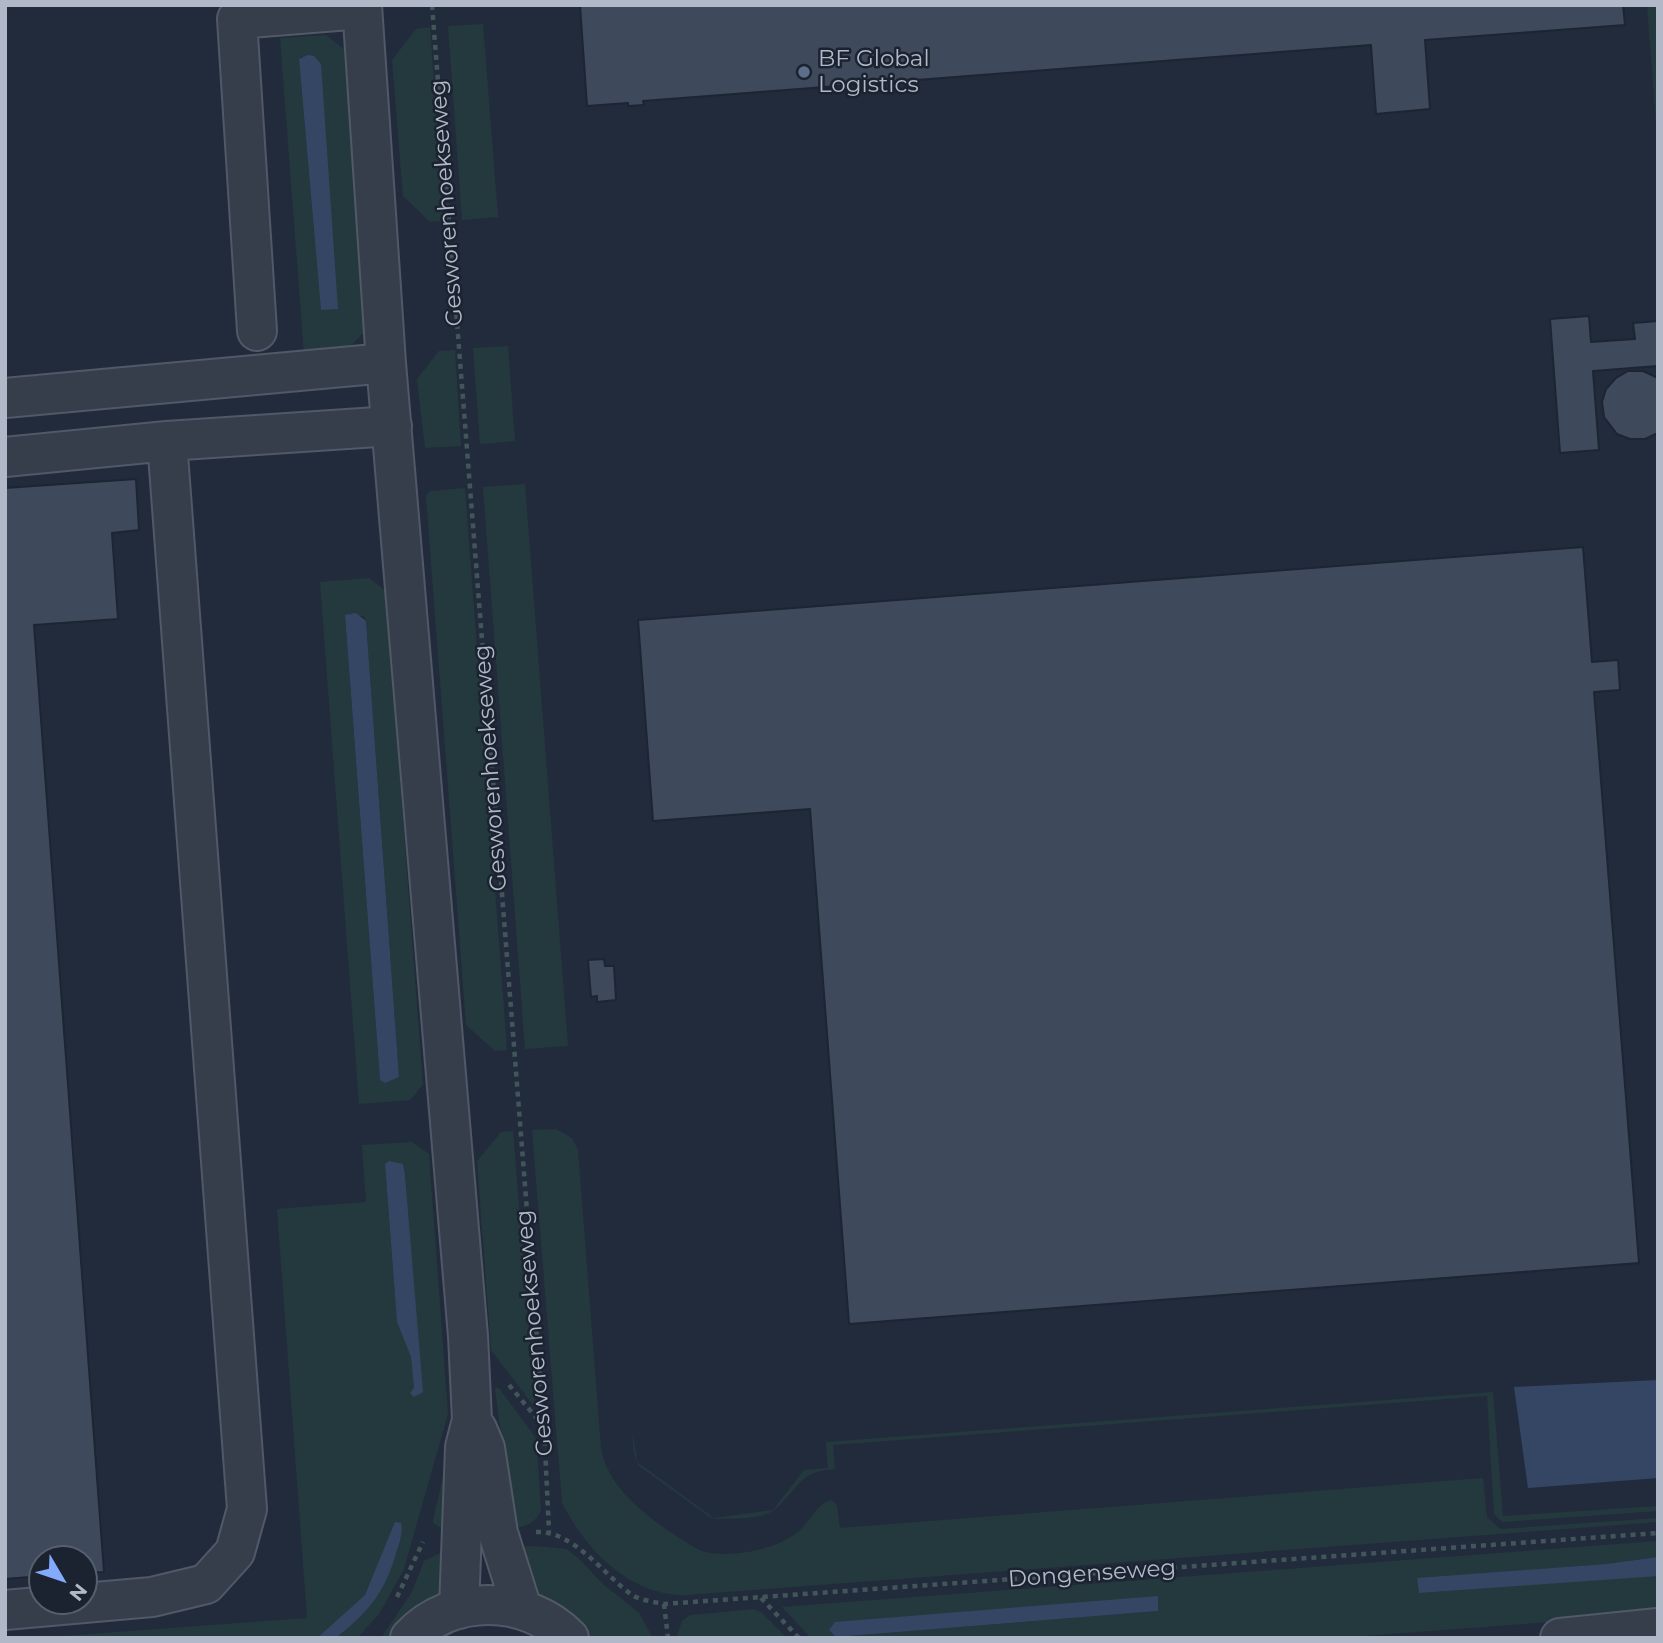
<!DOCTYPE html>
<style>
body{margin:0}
#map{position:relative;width:1663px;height:1643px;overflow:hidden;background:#222b3c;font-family:Montserrat,sans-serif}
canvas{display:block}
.frame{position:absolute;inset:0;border:7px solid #b1b8c8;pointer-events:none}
.north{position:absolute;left:28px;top:1545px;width:70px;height:70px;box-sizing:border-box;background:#1b2331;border:2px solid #575f6d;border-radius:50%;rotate:129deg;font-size:19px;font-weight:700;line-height:28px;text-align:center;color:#b1b8c8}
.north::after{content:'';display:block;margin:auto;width:24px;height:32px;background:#83aafb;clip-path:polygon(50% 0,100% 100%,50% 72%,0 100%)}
</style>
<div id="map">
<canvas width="1663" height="1643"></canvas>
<div class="frame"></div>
<div class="north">N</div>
</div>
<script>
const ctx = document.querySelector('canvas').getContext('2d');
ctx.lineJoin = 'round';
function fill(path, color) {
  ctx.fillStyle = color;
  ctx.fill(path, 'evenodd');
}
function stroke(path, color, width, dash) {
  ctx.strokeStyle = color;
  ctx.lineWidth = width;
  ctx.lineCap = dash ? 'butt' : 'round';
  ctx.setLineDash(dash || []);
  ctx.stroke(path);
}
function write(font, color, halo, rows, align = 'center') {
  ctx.font = font + ' Montserrat,sans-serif';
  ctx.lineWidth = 5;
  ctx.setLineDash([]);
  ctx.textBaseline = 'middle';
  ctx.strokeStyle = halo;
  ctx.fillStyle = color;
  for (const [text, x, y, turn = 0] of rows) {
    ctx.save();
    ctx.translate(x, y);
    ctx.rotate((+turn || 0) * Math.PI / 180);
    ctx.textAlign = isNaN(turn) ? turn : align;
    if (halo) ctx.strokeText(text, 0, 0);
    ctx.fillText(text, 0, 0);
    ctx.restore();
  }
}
const green = new Path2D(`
 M 1647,5 L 1658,5 L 1658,150 Z
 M 483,24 L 498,217 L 462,220 L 448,26 Z
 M 430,27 L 444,221 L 430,222 L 403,196 L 392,60 L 416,29 Z
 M 326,35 L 344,49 L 365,331 L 346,351 L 304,354 L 280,38 ZM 302,56 L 321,310 L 299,60 Z
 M 508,346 L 515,441 L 480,444 L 473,348 Z
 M 455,350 L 461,446 L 425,448 L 417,379 L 439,351 Z
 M 525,484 L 568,1046 L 525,1049 L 483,487 Z
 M 465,488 L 507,1050 L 495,1051 L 466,1025 L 426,496 L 430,491 Z
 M 369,578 L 386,591 L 423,1085 L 410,1100 L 359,1104 L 320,582 ZM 345,616 L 364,616 L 366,621 L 399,1077 L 385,1083 L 380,1080 Z
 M 556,1129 L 572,1138 L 578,1150 L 601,1448 C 608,1494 663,1529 701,1551 C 730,1559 778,1550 800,1530 C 812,1519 816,1505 831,1500 L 837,1505 L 840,1528 L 1483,1478 L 1487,1517 L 1500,1529 L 1658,1518 L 1658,1522 L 686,1595 C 630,1596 586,1550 562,1503 L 532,1130 Z
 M 513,1131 L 535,1403 L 533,1405 L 491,1350 L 477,1161 L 501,1132 Z
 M 412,1142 L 429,1154 L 448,1414 L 404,1569 L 379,1614 L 357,1638 L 336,1638 C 380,1602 386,1587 402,1533 L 385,1549 L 365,1595 L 317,1638 L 35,1638 L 307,1618 L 277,1209 L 366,1202 L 362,1145 ZM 385,1164 L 403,1164 L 405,1175 L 422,1391 L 414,1388 L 411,1357 L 397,1322 Z
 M 495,1388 L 499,1388 L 536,1438 L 541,1510 C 536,1523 525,1527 513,1528 Z
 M 1493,1392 L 1503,1516 L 1658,1506 L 1658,1511 L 1502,1522 L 1494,1514 L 1487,1396 L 833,1445 L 835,1469 C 797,1471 799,1490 774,1510 C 760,1520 736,1518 720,1519 C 715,1519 711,1518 707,1515 L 639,1466 C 633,1456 633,1446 633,1435 L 633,1432 L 637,1462 L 714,1518 L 773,1510 L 804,1470 L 828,1468 L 826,1442 Z
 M 445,1468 L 448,1531 L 434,1524 L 433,1520 Z
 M 1658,1541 L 1658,1557 L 1606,1564 L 1417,1579 L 1419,1593 L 1658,1575 L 1658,1614 L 1337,1638 L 811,1638 L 782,1607 ZM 1157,1596 L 1158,1611 L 836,1637 L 829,1630 Z
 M 534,1546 L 566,1549 L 577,1557 L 603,1584 L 639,1613 L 653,1638 L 577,1638 L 538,1606 L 515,1547 Z
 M 448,1549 L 453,1581 L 403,1638 L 381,1638 L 412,1592 L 424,1561 Z
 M 754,1609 L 762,1613 L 787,1638 L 676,1638 L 682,1621 L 690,1615 Z`);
const water = new Path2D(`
 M 308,55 L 314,56 L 321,64 L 338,309 L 321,310 L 299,59 Z
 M 356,613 L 366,621 L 399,1077 L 385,1083 L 380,1080 L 345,615 Z
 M 389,1161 L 403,1164 L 405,1175 L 423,1392 L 414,1397 L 410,1393 L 414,1388 L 411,1357 L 397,1322 L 385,1164 Z
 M 1658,1380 L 1658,1478 L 1528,1488 L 1514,1387 Z
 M 395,1522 L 401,1523 C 403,1533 400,1541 397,1550 C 385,1593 370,1610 336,1638 L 317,1638 L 365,1595 Z
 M 1658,1557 L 1658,1576 L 1419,1593 L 1417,1578 L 1606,1564 Z
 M 1158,1596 L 1158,1611 L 836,1637 L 829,1630 L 835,1622 Z`);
const building = new Path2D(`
 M 580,5 L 1623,5 L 1625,25 L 1425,40 L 1430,109 L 1376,114 L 1371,45 L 643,101 L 644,105 L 628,106 L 628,103 L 587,106 Z
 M 1589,316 L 1591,342 L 1635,339 L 1633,323 L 1658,321 L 1658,366 L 1593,371 L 1599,450 L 1560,453 L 1550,319 Z
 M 1628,371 L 1643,371 L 1658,378 L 1658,433 L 1645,439 L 1630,439 L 1617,434 L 1604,417 L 1602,402 L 1606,389 L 1616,378 Z
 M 136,479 L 139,530 L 112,533 L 118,619 L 34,625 L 104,1572 L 84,1573 L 84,1559 L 42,1559 L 42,1576 L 5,1579 L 5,488 Z
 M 1583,547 L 1592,662 L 1618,660 L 1620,690 L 1594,692 L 1639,1263 L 849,1324 L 810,809 L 653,821 L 638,620 Z
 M 604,959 L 605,966 L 614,966 L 616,1000 L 597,1002 L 597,996 L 591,997 L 588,960 Z`);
const path = new Path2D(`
 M 432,5 L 544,1427 L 549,1531
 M 509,1385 L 544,1427
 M 536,1532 C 573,1530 603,1574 632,1595 C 640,1600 654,1602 664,1604 L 1658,1533
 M 397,1597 L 423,1542
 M 761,1598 L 799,1638
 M 664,1604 L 668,1638`);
const minor = new Path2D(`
 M 362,5 L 386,363 L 468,1336 L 472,1420 L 465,1447 L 459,1609
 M 257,331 L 237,19 L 362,9
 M 5,398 L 386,363
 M 5,457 L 167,441 L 392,426
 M 477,1429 L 485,1448 L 498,1533 L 522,1609
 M 5,1610 L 152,1597 L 206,1584 L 235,1552 L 247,1509 L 167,441
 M 410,1638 C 451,1593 527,1595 569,1638
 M 1560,1638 L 1658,1628`);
const markers = [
 [804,72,7,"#5c6f8a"]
];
const poiNames = [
 ["BF Global",818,59],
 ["Logistics",818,85]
];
const streetNames = [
 ["Gesworenhoekseweg",447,203,-94],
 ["Gesworenhoekseweg",491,768,-94],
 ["Gesworenhoekseweg",535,1333,-95],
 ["Dongenseweg",1092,1574,-4]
];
fill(green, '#24393d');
fill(water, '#354664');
fill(building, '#3e495b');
stroke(building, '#1d2533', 2);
stroke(minor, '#515867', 42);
stroke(path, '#42565a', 4.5, [5, 5]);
stroke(minor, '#363e4c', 38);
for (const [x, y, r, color] of markers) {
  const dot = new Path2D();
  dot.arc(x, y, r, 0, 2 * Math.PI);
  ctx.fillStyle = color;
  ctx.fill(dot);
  stroke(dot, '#1b2331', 2.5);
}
write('23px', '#b1b8c8', '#1b2331', poiNames, 'left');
write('23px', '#b1b8c8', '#1b2331', streetNames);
</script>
